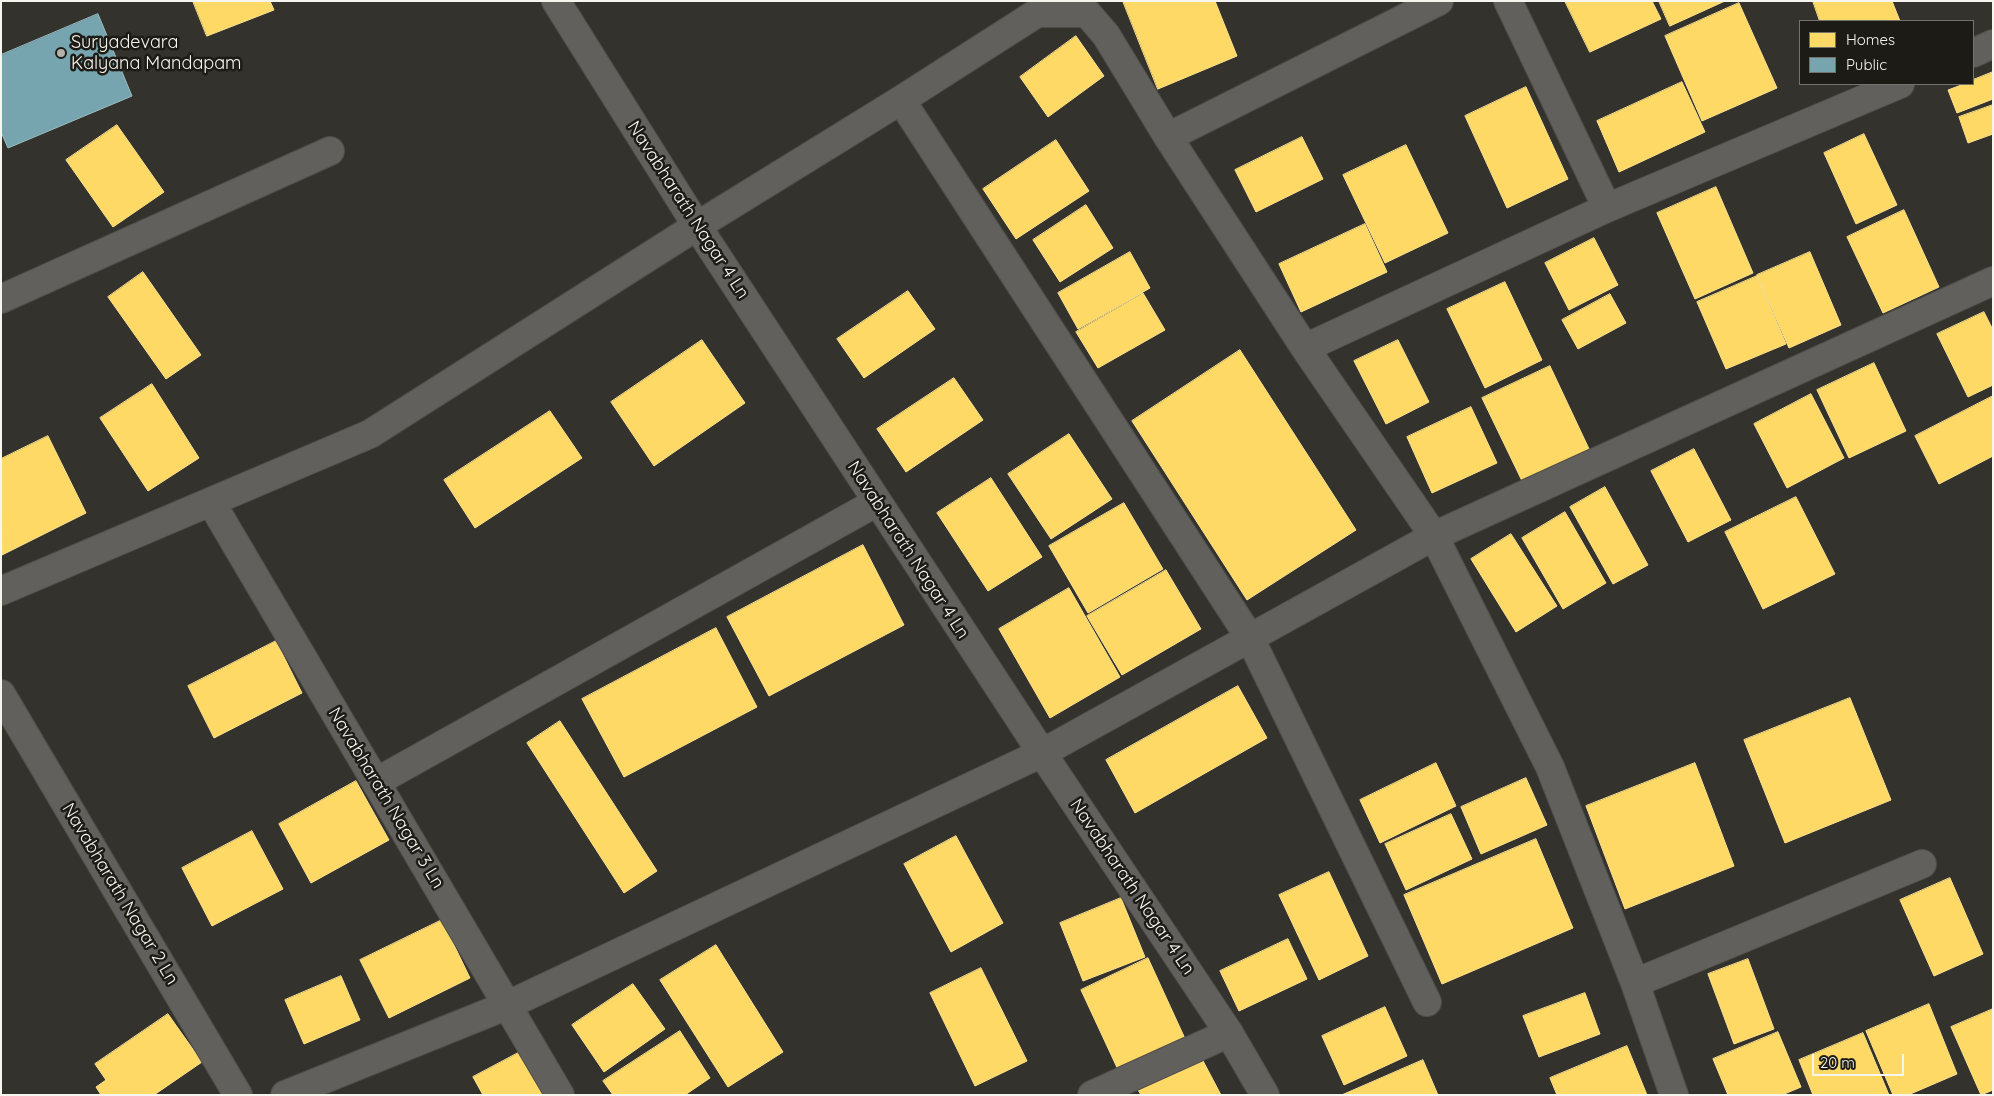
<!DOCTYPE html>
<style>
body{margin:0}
#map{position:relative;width:1994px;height:1096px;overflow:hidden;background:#33322c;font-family:Quicksand,sans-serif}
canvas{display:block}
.frame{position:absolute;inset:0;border:2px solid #f6f5ee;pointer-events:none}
.legend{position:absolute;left:1799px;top:20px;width:175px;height:65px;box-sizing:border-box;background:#1c1b16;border:1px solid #73726c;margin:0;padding:6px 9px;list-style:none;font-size:15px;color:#f6f5ee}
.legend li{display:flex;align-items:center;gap:10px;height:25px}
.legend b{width:25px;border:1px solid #73726c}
.scale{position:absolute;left:1812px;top:1054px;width:92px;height:22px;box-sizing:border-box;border:2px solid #f6f5ee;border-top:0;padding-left:6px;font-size:15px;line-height:18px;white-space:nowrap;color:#f6f5ee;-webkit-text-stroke:4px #1c1b16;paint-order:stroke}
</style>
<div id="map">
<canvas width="1994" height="1096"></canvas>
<div class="frame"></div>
<ul class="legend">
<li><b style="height:14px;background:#ffd966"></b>Homes</li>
<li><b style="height:14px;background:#76a5af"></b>Public</li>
</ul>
<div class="scale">20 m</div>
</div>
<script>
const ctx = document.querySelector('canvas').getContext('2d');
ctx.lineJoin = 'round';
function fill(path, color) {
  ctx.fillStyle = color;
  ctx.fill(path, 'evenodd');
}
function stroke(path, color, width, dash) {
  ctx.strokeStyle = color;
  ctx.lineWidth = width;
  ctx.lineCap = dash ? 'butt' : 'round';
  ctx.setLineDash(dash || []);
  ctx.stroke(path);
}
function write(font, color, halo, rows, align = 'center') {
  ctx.font = font + ' Quicksand,sans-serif';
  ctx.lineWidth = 5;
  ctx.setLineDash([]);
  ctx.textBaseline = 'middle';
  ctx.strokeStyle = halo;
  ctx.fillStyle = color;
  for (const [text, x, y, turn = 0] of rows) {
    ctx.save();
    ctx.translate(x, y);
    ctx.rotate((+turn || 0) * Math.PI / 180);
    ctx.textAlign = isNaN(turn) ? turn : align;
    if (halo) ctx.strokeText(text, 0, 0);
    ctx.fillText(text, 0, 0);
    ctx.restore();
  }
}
const homes = new Path2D(`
 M 193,1 L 270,1 L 274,10 L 207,36 Z
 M 1123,1 L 1215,1 L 1237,56 L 1158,89 Z
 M 1565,1 L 1652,1 L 1661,19 L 1590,52 Z
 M 1659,1 L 1725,1 L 1670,26 Z
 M 1813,1 L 1892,1 L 1900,21 L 1820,21 Z
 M 1739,3 L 1777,88 L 1702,121 L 1665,36 Z
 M 1076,36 L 1104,76 L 1048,117 L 1020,77 Z
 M 1993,72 L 1993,99 L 1957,113 L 1948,90 L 1964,84 L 1973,84 L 1973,80 Z
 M 1682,82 L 1705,132 L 1619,172 L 1597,121 Z
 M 1526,87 L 1568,179 L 1507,208 L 1465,116 Z
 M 1993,105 L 1993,134 L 1968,143 L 1959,117 Z
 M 117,125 L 164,192 L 113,227 L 66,160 Z
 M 1864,134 L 1897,205 L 1856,224 L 1824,153 Z
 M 1302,137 L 1323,179 L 1256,212 L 1235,170 Z
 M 1056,140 L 1089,191 L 1016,239 L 983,189 Z
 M 1406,145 L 1448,233 L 1385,263 L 1343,175 Z
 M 1716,187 L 1753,273 L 1695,299 L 1657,213 Z
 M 1086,205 L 1113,248 L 1060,282 L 1033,240 Z
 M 1904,210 L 1939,287 L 1883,313 L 1847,237 Z
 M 1365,224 L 1387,272 L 1301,312 L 1279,264 Z
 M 1594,238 L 1618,285 L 1569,310 L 1545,263 Z
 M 1130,252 L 1150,288 L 1078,329 L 1058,293 Z
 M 1810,252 L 1841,325 L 1789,348 L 1757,275 Z
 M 143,272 L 201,355 L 166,379 L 108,297 Z
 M 1757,276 L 1786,344 L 1726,369 L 1697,302 Z
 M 1505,282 L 1542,360 L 1485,388 L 1447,309 Z
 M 908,291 L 935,329 L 864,378 L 837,339 Z
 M 1143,293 L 1165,330 L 1098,368 L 1076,332 Z
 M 1610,294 L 1626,323 L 1578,349 L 1562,320 Z
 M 1984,312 L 1993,330 L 1993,385 L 1968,397 L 1937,334 Z
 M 702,340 L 745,403 L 654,466 L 611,402 Z
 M 1398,340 L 1429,402 L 1386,424 L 1354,361 Z
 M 1240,350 L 1356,530 L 1247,600 L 1132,421 Z
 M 1874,363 L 1906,431 L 1849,458 L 1817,390 Z
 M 1550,366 L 1590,451 L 1523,483 L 1482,398 Z
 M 954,378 L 983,420 L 906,472 L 877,429 Z
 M 152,384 L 199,458 L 148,491 L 100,418 Z
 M 1811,394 L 1844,458 L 1787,488 L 1754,424 Z
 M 1993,396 L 1993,456 L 1939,484 L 1915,436 Z
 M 1471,407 L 1497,463 L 1432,493 L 1407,437 Z
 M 550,411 L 582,458 L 475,528 L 444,480 Z
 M 1069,434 L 1112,499 L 1051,539 L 1008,474 Z
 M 48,436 L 86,513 L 2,555 L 1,459 Z
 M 1694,449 L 1731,520 L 1688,542 L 1651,471 Z
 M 991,478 L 1042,557 L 988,591 L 937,513 Z
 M 1605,487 L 1648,565 L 1613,584 L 1570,507 Z
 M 1796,497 L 1835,574 L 1763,609 L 1725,532 Z
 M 1124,503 L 1163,569 L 1088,613 L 1049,546 Z
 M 1565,512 L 1606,583 L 1563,609 L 1522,538 Z
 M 1511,534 L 1557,606 L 1516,632 L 1471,559 Z
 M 863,545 L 904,625 L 769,696 L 727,617 Z
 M 1166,570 L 1201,629 L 1122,675 L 1087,616 Z
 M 1069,588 L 1120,677 L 1050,718 L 999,629 Z
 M 716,628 L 757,707 L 624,777 L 582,699 Z
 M 276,641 L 302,693 L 214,738 L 188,686 Z
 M 1238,686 L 1267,738 L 1135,813 L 1106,760 Z
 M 1850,698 L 1891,800 L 1785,843 L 1744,740 Z
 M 560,721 L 657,871 L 624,893 L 527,743 Z
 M 1436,763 L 1456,806 L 1380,843 L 1360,800 Z
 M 1695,763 L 1734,866 L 1625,909 L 1586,806 Z
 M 1526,778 L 1547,825 L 1481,854 L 1461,807 Z
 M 356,781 L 389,840 L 311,883 L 279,824 Z
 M 1451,814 L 1472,859 L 1406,890 L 1385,844 Z
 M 252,831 L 283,889 L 212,926 L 182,868 Z
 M 956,836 L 1003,923 L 951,952 L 904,864 Z
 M 1536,839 L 1573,928 L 1442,984 L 1404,895 Z
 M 1329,872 L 1368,956 L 1319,980 L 1279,895 Z
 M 1950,878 L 1983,954 L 1934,976 L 1900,900 Z
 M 1121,898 L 1145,957 L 1083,981 L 1060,923 Z
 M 442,920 L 470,978 L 389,1018 L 360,960 Z
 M 1288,939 L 1307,979 L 1239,1011 L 1220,971 Z
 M 716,945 L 783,1052 L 728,1087 L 660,980 Z
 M 1148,958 L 1187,1043 L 1120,1074 L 1081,990 Z
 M 1748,959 L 1774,1029 L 1734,1044 L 1708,974 Z
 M 981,968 L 1027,1061 L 975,1086 L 930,993 Z
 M 341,976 L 360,1020 L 304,1044 L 285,1000 Z
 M 633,984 L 665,1029 L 604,1072 L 572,1025 Z
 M 1585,993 L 1600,1034 L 1539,1057 L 1523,1016 Z
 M 1929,1004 L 1957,1074 L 1908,1095 L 1893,1095 L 1866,1031 Z
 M 1385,1007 L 1407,1056 L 1344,1085 L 1322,1036 Z
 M 1993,1009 L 1993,1090 L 1981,1095 L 1951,1027 Z
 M 168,1014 L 202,1062 L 154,1095 L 101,1095 L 96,1087 L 106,1080 L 95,1064 Z
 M 680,1031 L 710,1078 L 685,1095 L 613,1095 L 603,1081 Z
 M 1778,1032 L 1801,1087 L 1782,1095 L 1728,1095 L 1713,1059 Z
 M 1863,1033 L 1889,1095 L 1813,1095 L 1799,1060 Z
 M 1627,1046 L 1647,1095 L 1557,1095 L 1550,1078 Z
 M 522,1051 L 545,1095 L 483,1095 L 473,1077 Z
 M 1201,1057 L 1221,1095 L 1141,1095 L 1138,1090 Z
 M 1423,1060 L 1438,1095 L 1342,1095 Z`);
const public = new Path2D(`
 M 98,14 L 132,96 L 8,148 L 1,132 L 1,55 Z`);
const minor = new Path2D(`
 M 556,1 L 697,226 L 1042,753 L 1229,1033 L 1265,1095
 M 1508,1 L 1607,208
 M 1973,53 L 1993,44
 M 901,100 L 1250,638 L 1427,1002
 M 1168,137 L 1439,1
 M 1,299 L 330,151
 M 1305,348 L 1607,208 L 1900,84
 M 211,502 L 560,1095
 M 1,591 L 370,434 L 697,226 L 901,100 L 1037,13 L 1087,13 L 1106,35 L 1168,137 L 1305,348 L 1434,536 L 1550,767 L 1635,983 L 1674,1095
 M 1,694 L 238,1095
 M 376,782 L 877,502
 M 1635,983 L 1922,864
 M 285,1095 L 508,1005 L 1042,753 L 1434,536 L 1993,281
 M 1092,1095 L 1229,1033`);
const markers = [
 [61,53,5,"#b2b1aa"]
];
const poiNames = [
 ["Suryadevara",71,43],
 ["Kalyana Mandapam",71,64]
];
const streetNames = [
 ["Navabharath Nagar 4 Ln",688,210,57],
 ["Navabharath Nagar 4 Ln",908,550,57],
 ["Navabharath Nagar 3 Ln",386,798,59],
 ["Navabharath Nagar 4 Ln",1132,887,56],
 ["Navabharath Nagar 2 Ln",120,894,59]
];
fill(homes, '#ffd966');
stroke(homes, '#fce18f', 1);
fill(public, '#76a5af');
stroke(public, '#9cbdc2', 1);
stroke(minor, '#4f4e49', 30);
stroke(minor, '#61605d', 28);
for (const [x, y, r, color] of markers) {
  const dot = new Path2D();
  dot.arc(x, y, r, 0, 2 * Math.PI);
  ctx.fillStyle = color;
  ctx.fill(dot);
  stroke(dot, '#1c1b16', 2);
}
write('18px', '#f6f5ee', '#1c1b16', poiNames, 'left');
write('18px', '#f6f5ee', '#1c1b16', streetNames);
</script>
